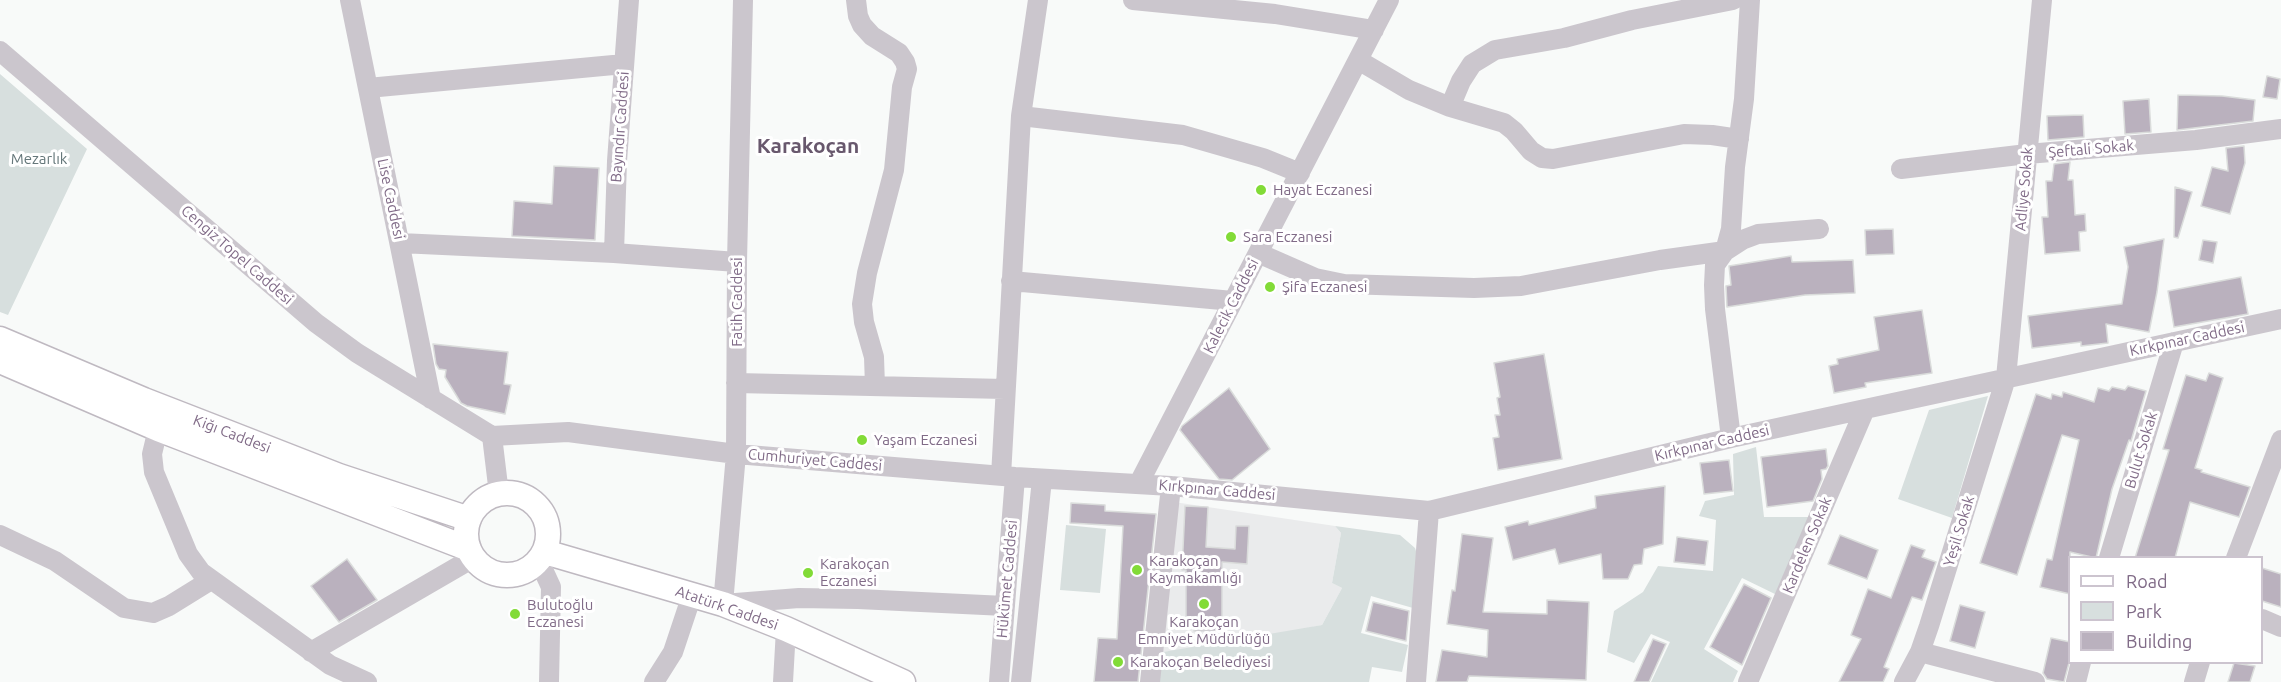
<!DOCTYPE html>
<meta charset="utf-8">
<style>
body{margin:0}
#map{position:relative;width:2281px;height:682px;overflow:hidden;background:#f8faf9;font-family:Ubuntu,sans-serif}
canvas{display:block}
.legend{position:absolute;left:2068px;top:556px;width:195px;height:108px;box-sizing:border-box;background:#fff;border:2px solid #ccc4cf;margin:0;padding:8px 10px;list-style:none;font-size:18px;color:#806b87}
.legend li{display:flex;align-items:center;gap:12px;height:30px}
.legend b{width:30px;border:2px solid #ccc4cf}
</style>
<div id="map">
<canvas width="2281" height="682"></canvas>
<ul class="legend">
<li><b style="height:8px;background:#fff"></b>Road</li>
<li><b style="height:16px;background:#d7dfde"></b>Park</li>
<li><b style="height:16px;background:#bab1be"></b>Building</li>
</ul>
</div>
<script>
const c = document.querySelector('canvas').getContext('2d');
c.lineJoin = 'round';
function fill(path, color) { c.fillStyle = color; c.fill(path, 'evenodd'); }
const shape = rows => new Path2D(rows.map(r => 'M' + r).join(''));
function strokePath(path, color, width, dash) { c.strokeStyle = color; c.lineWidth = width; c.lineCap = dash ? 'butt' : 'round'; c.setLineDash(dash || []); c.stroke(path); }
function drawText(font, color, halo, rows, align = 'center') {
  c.font = font + ' Ubuntu,sans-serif'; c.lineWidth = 6; c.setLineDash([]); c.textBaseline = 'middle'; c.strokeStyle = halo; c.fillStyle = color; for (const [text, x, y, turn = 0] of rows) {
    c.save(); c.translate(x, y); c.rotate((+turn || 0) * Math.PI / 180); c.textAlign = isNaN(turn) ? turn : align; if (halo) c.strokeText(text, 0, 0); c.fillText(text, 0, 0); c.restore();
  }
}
const built = shape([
 [1174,502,1335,526,1341,533,1332,583,1342,588,1322,625,1227,645,1163,652]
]);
const green = shape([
 [0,74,87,149,8,315,0,312],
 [1988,396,1952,518,1898,499,1929,410],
 [1756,447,1764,517,1811,517,1777,595,1742,578,1704,649,1738,671,1733,682,1651,682,1670,642,1651,634,1634,663,1607,652,1614,611,1643,592,1658,566,1713,571,1716,520,1699,516,1705,501,1734,495,1733,454],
 [1066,525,1106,529,1100,593,1060,590],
 [1335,526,1400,535,1415,548,1418,557,1413,608,1371,596,1361,633,1408,645,1402,672,1372,667,1369,682,1157,682,1163,652,1322,625,1342,588,1332,583,1341,533]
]);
const building = shape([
 [2267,76,2280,79,2277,99,2263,97,2267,76],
 [2178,95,2222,96,2255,100,2253,121,2177,130,2178,95],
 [2149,99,2151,132,2125,134,2123,101,2149,99],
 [2083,115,2084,137,2048,140,2047,116,2083,115],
 [2244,146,2245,163,2230,214,2201,206,2212,167,2228,171,2226,148,2244,146],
 [2070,162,2068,180,2073,180,2075,215,2085,214,2086,231,2079,232,2080,251,2045,254,2042,217,2048,217,2046,181,2052,181,2054,164,2070,162],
 [554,166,599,168,595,240,512,236,514,201,552,204,554,166],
 [2175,187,2192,192,2178,238,2174,237,2175,187],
 [1893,229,1894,254,1866,255,1865,230,1893,229],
 [2164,239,2157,292,2149,332,2106,324,2108,343,2081,346,2081,342,2032,348,2028,316,2122,304,2128,267,2124,247,2164,239],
 [2203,240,2217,242,2213,263,2199,260,2203,240],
 [1791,256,1792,262,1853,260,1855,293,1805,295,1727,307,1726,286,1731,285,1729,266,1791,256],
 [2241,277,2248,314,2174,327,2168,291,2241,277],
 [1922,310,1932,373,1865,383,1866,387,1834,393,1829,366,1838,364,1837,359,1879,350,1874,317,1922,310],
 [433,344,508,352,504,384,511,385,505,414,467,406,461,403,445,377,446,370,439,369,436,364,433,344],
 [1544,354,1562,459,1498,470,1493,438,1499,437,1495,415,1500,415,1497,398,1500,397,1494,363,1544,354],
 [2209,373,2223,378,2195,468,2202,470,2201,472,2250,487,2239,517,2190,502,2175,558,2135,558,2169,450,2163,449,2186,375,2206,381,2209,373],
 [2128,386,2146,391,2131,441,2129,440,2112,489,2096,558,2070,552,2070,594,2040,587,2047,559,2052,560,2079,440,2062,435,2017,575,1980,563,2036,394,2051,399,2052,394,2062,397,2063,392,2094,402,2098,388,2109,391,2112,387,2125,390,2128,386],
 [1229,388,1270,449,1232,480,1219,479,1180,430,1182,426,1229,388],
 [1826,449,1828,466,1826,469,1821,470,1822,479,1813,501,1767,507,1761,457,1826,449],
 [1729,460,1733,491,1704,494,1700,463,1729,460],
 [1665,486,1663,544,1644,549,1642,564,1634,565,1628,579,1603,579,1601,554,1559,564,1555,549,1513,560,1505,527,1528,521,1529,525,1596,508,1595,496,1665,486],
 [1071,503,1105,505,1105,511,1156,514,1138,682,1094,682,1098,638,1117,639,1123,526,1070,523,1071,503],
 [1185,506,1208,507,1206,547,1235,549,1236,526,1249,526,1247,564,1222,562,1222,631,1194,631,1194,617,1186,617,1186,570,1182,570,1185,506],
 [1462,534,1493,538,1483,612,1547,614,1547,600,1589,602,1586,680,1469,676,1467,682,1436,682,1442,650,1487,657,1488,630,1447,624,1452,590,1455,591,1462,534],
 [1840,535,1878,550,1867,579,1828,564,1840,535],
 [1677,537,1708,541,1705,565,1674,562,1677,537],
 [1911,545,1925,550,1922,557,1936,562,1922,600,1912,597,1884,667,1889,669,1883,682,1839,682,1861,639,1851,635,1868,589,1891,598,1911,545],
 [347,559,377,600,339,622,311,586,347,559],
 [2262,568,2281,574,2281,607,2262,601,2262,568],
 [1744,584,1771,598,1742,665,1710,647,1744,584],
 [1373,602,1409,611,1406,641,1366,631,1373,602],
 [1960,605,1985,612,1975,648,1950,641,1960,605],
 [2051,638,2070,642,2070,659,2064,682,2047,679,2043,673,2051,638],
 [1653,639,1666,644,1649,682,1634,682,1653,639],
 [2234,663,2255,666,2250,682,2228,682,2234,663]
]);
const minor = shape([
 [350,0,431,399],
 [743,0,737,262,736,454,723,604,799,598,858,599,1005,606],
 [856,0,858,16,862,25,872,36,899,53,905,62,907,69,902,87,894,170,867,273,862,304,864,322,874,357,875,386],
 [1133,0,1275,14,1374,30],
 [0,51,316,323,357,353,492,436],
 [1358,60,1409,90,1450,107,1504,123,1514,131,1531,151,1542,158,1553,159,1684,134,1712,135,1739,139],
 [368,88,624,64],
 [1450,107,1461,81,1472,64,1495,50,1564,38,1632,20,1733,0],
 [1021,116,1183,135,1263,158,1300,173],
 [1901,169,2027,154,2196,140,2281,129],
 [400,243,614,253,737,262],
 [614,253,617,161,629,0],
 [1258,253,1315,278,1344,284,1474,288,1521,286,1660,260,1725,251,1742,240,1758,234,1819,229],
 [1011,281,1233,301],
 [736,383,1005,389],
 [158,429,152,454,154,472,188,554,201,572,330,665,367,682],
 [492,436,568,432,736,454,1015,477,1171,486,1429,511,1731,438,2281,319],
 [492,436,499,494],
 [1731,438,1715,309,1714,285,1715,265,1725,251,1731,229,1735,167,1744,99,1750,0],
 [1001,476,1021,116,1038,0],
 [1139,483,1389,0],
 [0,535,55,561,124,608,153,613,169,606,211,580],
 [2109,558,2174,342],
 [2236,558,2281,440],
 [539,561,551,587,549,682],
 [2262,619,2281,627],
 [311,652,473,558],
 [1920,652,2035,682],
 [654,682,673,652,692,595],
 [783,682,786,629],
 [999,682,1015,477],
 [1021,682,1042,479],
 [1150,682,1171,486],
 [1416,682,1429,511],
 [1748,682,1865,409],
 [1904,682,1920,652,1929,626,2006,378,2042,0],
 [2076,682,2081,662],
 [2194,682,2200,662]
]);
const major = shape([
 [0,339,144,400,229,433,339,476,469,519],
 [0,361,158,429,469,549],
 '466 534a41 41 0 1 1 82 0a41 41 0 1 1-82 0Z',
 [545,552,723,604,786,629,903,682]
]);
const markers = [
 [1261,190,6,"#82db37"],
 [1231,237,6,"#82db37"],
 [1270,287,6,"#82db37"],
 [862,440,6,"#82db37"],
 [1137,570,6,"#82db37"],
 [808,573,6,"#82db37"],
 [1204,604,6,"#82db37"],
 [515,614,6,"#82db37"],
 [1118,662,6,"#82db37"]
];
const streetNames = [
 ["Bayındır Caddesi",620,127,-86],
 ["Şeftali Sokak",2091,149,-5],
 ["Adliye Sokak",2024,189,-85],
 ["Lise Caddesi",391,199,78],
 ["Cengiz Topel Caddesi",237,255,41],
 ["Fatih Caddesi",737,302,-90],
 ["Kalecik Caddesi",1231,306,-63],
 ["Kırkpınar Caddesi",2187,339,-12],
 ["Kiğı Caddesi",232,434,21],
 ["Kırkpınar Caddesi",1712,443,-13],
 ["Bulut Sokak",2141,450,-73],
 ["Cumhuriyet Caddesi",815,460,5],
 ["Kırkpınar Caddesi",1217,490,5],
 ["Yeşil Sokak",1959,531,-73],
 ["Kardelen Sokak",1807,545,-67],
 ["Hükümet Caddesi",1007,579,-85],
 ["Atatürk Caddesi",727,608,19]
];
const parkNames = [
 ["Mezarlık",39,159]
];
const poiNames = [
 ["Hayat Eczanesi",1273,190],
 ["Sara Eczanesi",1243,237],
 ["Şifa Eczanesi",1282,287],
 ["Yaşam Eczanesi",874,440],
 ["Karakoçan",1149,561],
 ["Kaymakamlığı",1149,578],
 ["Karakoçan",820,564],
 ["Eczanesi",820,581],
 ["Bulutoğlu",527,605],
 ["Eczanesi",527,622],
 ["Karakoçan",1204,622,"center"],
 ["Emniyet Müdürlüğü",1204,639,"center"],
 ["Karakoçan Belediyesi",1130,662]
];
const districtNames = [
 ["Karakoçan",808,146]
];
fill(built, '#eaebec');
fill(green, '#d7dfde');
fill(building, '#bab1be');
strokePath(building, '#dadcdb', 1.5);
strokePath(major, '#bfb9c1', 27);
strokePath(minor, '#cbc6cd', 20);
strokePath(major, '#fff', 24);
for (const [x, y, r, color] of markers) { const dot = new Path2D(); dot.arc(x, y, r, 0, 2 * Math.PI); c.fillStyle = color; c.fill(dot); strokePath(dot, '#fff', 2); }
drawText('15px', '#806b87', '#fff', streetNames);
drawText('15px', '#65777a', '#fff', parkNames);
drawText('15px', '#806b87', '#fff', poiNames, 'left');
drawText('bold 21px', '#68586d', '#fff', districtNames);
</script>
